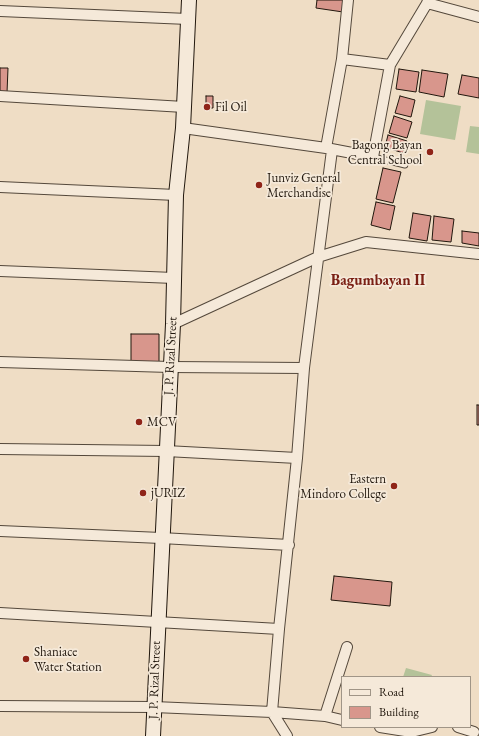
<!DOCTYPE html>
<style>
body{margin:0}
#map{position:relative;width:479px;height:736px;overflow:hidden;background:#efddc5;font-family:"EB Garamond",serif}
canvas{display:block}
.legend{position:absolute;left:341px;top:676px;width:130px;height:52px;box-sizing:border-box;background:#f5e9d9;border:1px solid #a09587;margin:0;padding:5px 7px;list-style:none;font-size:12px;color:#21170d}
.legend li{display:flex;align-items:center;gap:8px;height:20px}
.legend b{width:20px;border:1px solid #a09587}
</style>
<div id="map">
<canvas width="479" height="736"></canvas>
<ul class="legend">
<li><b style="height:5px;background:#f5e9d9"></b>Road</li>
<li><b style="height:11px;background:#d8968c"></b>Building</li>
</ul>
</div>
<script>
const c = document.querySelector('canvas').getContext('2d');
c.lineJoin = 'round';
function fill(path, color) { c.fillStyle = color; c.fill(path, 'evenodd'); }
const shape = rows => new Path2D(rows.map(r => 'M' + r).join(''));
function strokePath(path, color, width, dash) { c.strokeStyle = color; c.lineWidth = width; c.lineCap = dash ? 'butt' : 'round'; c.setLineDash(dash || []); c.stroke(path); }
function drawText(font, color, halo, rows, align = 'center') {
  c.font = font + ' "EB Garamond",serif'; c.lineWidth = 3.5; c.setLineDash([]); c.textBaseline = 'middle'; c.strokeStyle = halo; c.fillStyle = color; for (const [text, x, y, turn = 0] of rows) {
    c.save(); c.translate(x, y); c.rotate((+turn || 0) * Math.PI / 180); c.textAlign = isNaN(turn) ? turn : align; if (halo) c.strokeText(text, 0, 0); c.fillText(text, 0, 0); c.restore();
  }
}
const green = shape([
 [426,100,461,106,455,140,420,134],
 [470,126,479,127,479,154,466,152],
 [406,668,432,675,431,677,403,677]
]);
const building = shape([
 [317,0,345,0,343,12,316,8,317,0],
 [0,68,8,68,7,93,0,93,0,68],
 [399,69,419,72,416,92,396,89,399,69],
 [422,70,448,74,444,97,419,92,422,70],
 [462,75,479,78,479,98,458,94,462,75],
 [206,96,213,96,213,108,206,108,206,96],
 [400,96,415,100,411,117,395,113,400,96],
 [394,116,412,122,407,138,389,133,394,116],
 [388,135,407,141,403,153,385,147,388,135],
 [383,168,401,172,393,203,376,199,383,168],
 [376,202,395,206,390,230,371,225,376,202],
 [413,213,431,216,427,241,409,238,413,213],
 [434,216,454,219,451,242,432,240,434,216],
 [462,231,479,233,479,246,462,243,462,231],
 [131,334,159,334,159,363,131,363,131,334],
 [477,405,479,405,479,425,477,425,477,405],
 [334,576,392,582,390,606,331,600,334,576]
]);
const lane = shape([
 [373,157,405,165]
]);
const street = shape([
 [427,3,479,17],
 [0,11,188,19],
 [390,65,429,0],
 [0,96,184,107],
 [183,128,326,148,373,157,390,65,342,59],
 [326,148,342,59,348,0],
 [0,187,176,195],
 [0,271,174,278],
 [173,324,318,257,366,242,479,254],
 [0,362,170,367,304,368],
 [0,449,166,451,297,458],
 [0,531,161,538,289,545],
 [0,613,279,629],
 [0,706,154,707,272,712,325,716,342,720],
 [325,716,347,647],
 [380,727,411,732,432,727],
 [458,727,474,732],
 [287,736,272,712,279,629,297,458,304,368,332,150]
]);
const secondary = shape([
 [153,736,173,324,176,195,183,128,189,0]
]);
const markers = [
 [207,107,4,"#8f2418"],
 [430,152,4,"#8f2418"],
 [259,185,4,"#8f2418"],
 [139,422,4,"#8f2418"],
 [394,486,4,"#8f2418"],
 [143,493,4,"#8f2418"],
 [26,659,4,"#8f2418"]
];
const poiNames = [
 ["Fil Oil",215,107],
 ["Bagong Bayan",422,145,"right"],
 ["Central School",422,160,"right"],
 ["Junviz General",267,178],
 ["Merchandise",267,193],
 ["MCV",147,422],
 ["Eastern",386,479,"right"],
 ["Mindoro College",386,494,"right"],
 ["jURIZ",151,493],
 ["Shaniace",34,652],
 ["Water Station",34,667]
];
const streetNames = [
 ["J. P. Rizal Street",171,356,-87],
 ["J. P. Rizal Street",155,680,-88]
];
const quarterNames = [
 ["Bagumbayan II",378,281]
];
fill(green, '#b4c299');
fill(building, '#d8968c');
strokePath(building, '#21170d', 1);
strokePath(lane, '#54483b', 7);
strokePath(street, '#54483b', 12);
strokePath(secondary, '#21170d', 16);
strokePath(lane, '#f5e9d9', 5);
strokePath(street, '#f5e9d9', 10);
strokePath(secondary, '#f5e9d9', 14);
for (const [x, y, r, color] of markers) { const dot = new Path2D(); dot.arc(x, y, r, 0, 2 * Math.PI); c.fillStyle = color; c.fill(dot); strokePath(dot, '#f5e9d9', 1.5); }
drawText('13px', '#21170d', '#f5e9d9', poiNames, 'left');
drawText('13px', '#21170d', '#f5e9d9', streetNames);
drawText('bold 15px', '#7a1f14', '#f5e9d9', quarterNames);
</script>
